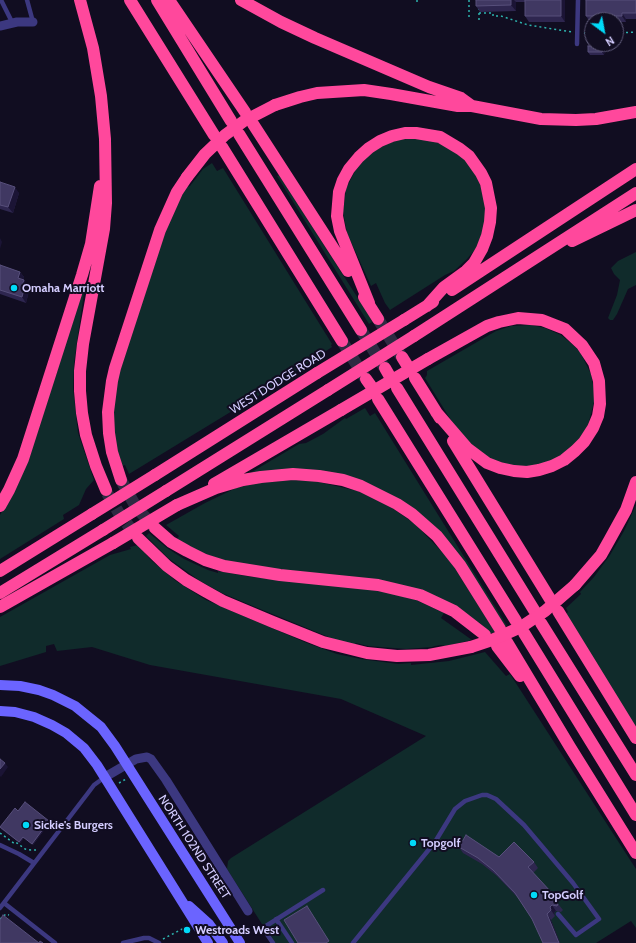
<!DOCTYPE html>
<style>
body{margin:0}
#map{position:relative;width:636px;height:943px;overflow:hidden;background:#110d21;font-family:Cabin,sans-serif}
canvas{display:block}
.north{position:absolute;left:584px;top:12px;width:40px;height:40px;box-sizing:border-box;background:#110d21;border:1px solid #5f5a7a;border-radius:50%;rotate:148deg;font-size:11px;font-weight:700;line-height:16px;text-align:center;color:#d4cdff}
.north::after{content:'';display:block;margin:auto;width:14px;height:18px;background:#00daf8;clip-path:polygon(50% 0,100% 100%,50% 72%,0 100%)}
</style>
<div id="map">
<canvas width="636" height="943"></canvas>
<div class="north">N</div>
</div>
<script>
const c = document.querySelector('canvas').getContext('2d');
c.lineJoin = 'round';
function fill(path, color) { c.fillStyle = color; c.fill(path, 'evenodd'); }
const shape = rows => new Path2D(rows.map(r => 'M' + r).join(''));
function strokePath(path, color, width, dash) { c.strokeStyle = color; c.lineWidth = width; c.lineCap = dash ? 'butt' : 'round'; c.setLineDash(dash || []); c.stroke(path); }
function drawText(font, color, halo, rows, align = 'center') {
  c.font = font + ' Cabin,sans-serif'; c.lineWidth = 4; c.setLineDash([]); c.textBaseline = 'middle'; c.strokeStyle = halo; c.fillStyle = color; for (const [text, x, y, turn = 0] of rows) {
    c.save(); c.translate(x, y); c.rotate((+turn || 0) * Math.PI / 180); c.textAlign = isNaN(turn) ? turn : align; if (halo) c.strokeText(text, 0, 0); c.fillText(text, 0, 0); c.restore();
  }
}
const green = shape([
 [415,138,430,140,452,148,471,165,486,197,485,230,478,246,467,259,454,271,445,275,390,310,385,303,376,283,371,286,347,233,343,212,346,189,355,171,367,157,380,147,397,140],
 [212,163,217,171,223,168,332,344,331,345,332,347,243,406,242,405,129,474,125,465,119,467,114,449,114,385,151,271,172,213,186,187,190,186,203,169],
 [279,175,370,317,372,322,369,324,277,176],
 [636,252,636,285,628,289,617,314,613,320,610,320,608,318,617,295,620,280,614,274,611,268,618,261],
 [83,286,85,286,74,363,73,388,78,433,94,480,86,489,79,505,63,515,64,519,0,559,0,515,10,498],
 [531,325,545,328,561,335,572,344,580,352,591,374,594,390,594,402,587,429,578,442,567,453,543,465,513,467,486,458,466,441,449,417,425,378,427,375,427,371,496,331,511,326],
 [365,408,370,416,375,413,507,626,502,628,460,562,373,486,250,474,250,473,299,444,306,443,323,434,345,418,346,419],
 [295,480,314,481,358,491,392,508,415,524,449,559,495,632,489,634,481,624,449,603,237,566,175,542,179,536,166,525,205,503,236,488,257,483],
 [636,505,636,728,566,614,568,612,566,608,581,594,580,592,594,577,610,555,624,531],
 [149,533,167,548,184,559,208,570,218,573,218,571,252,577,360,588,390,593,416,600,444,613,441,618,472,640,445,646,441,645,435,646,432,647,406,649,368,646,356,643,355,645,336,640,248,604,222,593,200,581,168,558,146,536],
 [138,545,152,561,176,581,206,600,307,643,337,654,361,659,398,664,411,663,411,665,449,661,485,652,506,676,510,674,636,869,636,928,631,921,596,943,274,943,227,869,228,861,231,858,426,736,341,699,150,665,92,647,57,651,54,644,46,646,46,652,0,666,0,617,110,555,131,549,130,547]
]);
const highwayTunnel = shape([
 [378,319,401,356],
 [361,330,384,367],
 [342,341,365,378],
 [121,480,136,507,155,528],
 [107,493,120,515,138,538]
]);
const path = shape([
 [417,0,417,2],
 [469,0,469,19],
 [479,8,479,23],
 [479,13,493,13,493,16,501,16,528,25,572,32],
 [584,33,592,33],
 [616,33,636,32],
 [119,783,126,779],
 [0,833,15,844,17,843,25,849,31,850,36,850],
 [0,919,6,914,9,915],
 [163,939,188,926]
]);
const lane = shape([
 [1,0,12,22],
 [27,0,33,22],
 [577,44,578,0],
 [0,845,19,854,34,863],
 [4,903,55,943],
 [0,908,88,793,94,785,105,777],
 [276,919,292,943],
 [123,943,144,938,149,938,159,943],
 [273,943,264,930,266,926,323,890],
 [353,943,435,842,455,809,465,801,482,795,487,795,496,799,524,825,573,883,599,919,576,935,558,914]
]);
const street = shape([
 [0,26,17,22,33,22],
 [105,777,136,759,147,757,151,759,166,780,248,911]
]);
const secondary = shape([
 [0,685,20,686,39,690,53,695,75,706,101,727,115,746,240,943],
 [0,711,15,712,34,717,52,725,66,733,84,748,97,765,208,943],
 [189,906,209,924,223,943]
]);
const highway = shape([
 [80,0,93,48,101,96,105,139,106,203,104,229,83,344,80,371,80,391,82,413,86,435,96,466,106,490],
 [130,0,214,135],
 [157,0,231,121],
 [169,0,245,112],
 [241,0,281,22,315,38,429,87,461,98,472,106],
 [275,105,300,97,317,93,364,90,391,94,458,106,472,106,541,119,576,120,596,119,636,112],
 [253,124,348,271],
 [239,134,361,330],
 [222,147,342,341],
 [572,241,636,210],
 [452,290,636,169],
 [364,297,378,319],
 [369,303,340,231,337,216,339,192,343,180,349,169,359,157,369,148,380,141,392,136,405,133,416,133,440,137,460,149,469,156,481,173,486,183,491,208,490,222,487,236,482,249,474,263,466,271,444,287,427,306],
 [404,320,433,302],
 [414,336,636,193],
 [402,357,407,365],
 [428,359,487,326,499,322,518,318,542,320,565,329,582,345,594,363,599,381,600,404,598,416,593,428,584,442,575,451,564,460,552,466,539,470,527,472,514,471,500,468,487,463,467,448,436,412],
 [385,368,389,375],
 [415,378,440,418],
 [366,379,371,386],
 [397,388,534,610],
 [378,399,516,621],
 [453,441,550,599],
 [155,475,317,373],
 [121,480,112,452,109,433,108,412,112,381,115,368,160,230,177,192,187,177],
 [214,484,341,410],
 [166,491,328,390],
 [177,505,216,488,243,480,261,477,293,474,319,476,343,480,361,486,397,504,412,514,437,536,460,565,500,629],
 [0,506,9,490,23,459,82,275,91,244,100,186],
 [155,528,171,542,187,551,205,560,224,566,280,575,378,585,420,595,454,611,485,635],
 [138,538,167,566,186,580,205,591,223,601,273,622,323,642,367,653,397,656,429,655,471,647],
 [0,571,92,514],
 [575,585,601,555,610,539,626,510,636,482],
 [0,593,103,530],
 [0,607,113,543],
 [558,611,636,738],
 [541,623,636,775],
 [524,633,636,815],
 [507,642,570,747,636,853],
 [497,646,520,676]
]);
const highwayBridge = shape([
 [187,177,205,154,225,135,244,121,275,105],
 [317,373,404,320],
 [328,390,414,336],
 [341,410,428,359],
 [92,514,155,475],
 [103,530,166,491],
 [113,543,177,505],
 [471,647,492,640,521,627,545,611,575,585]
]);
const wall = shape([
 [476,0,565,0,565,22,529,22,525,16,525,2,516,2,516,11,480,12,476,6],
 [636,0,636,19,626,19,626,22,616,22,616,20,592,20,592,22,590,22,586,16],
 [605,49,604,55,590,55,588,52],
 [0,182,19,193,13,213,0,209],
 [0,265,20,272,24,277,23,279,24,280,28,286,27,289,29,291,26,303,0,294],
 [18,811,50,822,33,845,24,838,20,843,1,829,0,827],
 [459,847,499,857,534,862,538,868,533,873,551,892,555,898,554,899,563,910,561,912,556,911,554,913,555,916,551,920,560,943,543,943,532,919,518,898,497,876,482,864,463,853]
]);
const shadedWall = shape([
 [511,0,514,0,516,2,516,11,511,5],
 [561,0,565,0,565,22,561,16],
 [622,13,626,19,626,22,622,16],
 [603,46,605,49,604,55,602,52],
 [15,187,19,193,13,213,8,207],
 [0,238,2,242,0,249],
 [20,272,24,277,22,284,18,278],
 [24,280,28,286,27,289,29,291,26,303,22,297,22,285],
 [5,763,8,767,1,777,0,776,0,769],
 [49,821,50,822,33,845,32,844],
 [23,837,24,838,20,843,19,842],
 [552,905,556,911,554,913,555,916,551,910,550,907],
 [547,914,551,920,560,943,559,943]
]);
const building = shape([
 [476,0,511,0,511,5,476,6,476,0],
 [525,0,561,0,561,16,525,16,525,0],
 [586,0,636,0,636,13,622,13,622,16,586,16,586,0],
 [588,46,603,46,602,52,588,52,588,46],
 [0,182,15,187,8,207,0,205,0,182],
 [0,265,20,272,18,278,24,280,22,285,25,286,22,297,0,290,0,265],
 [0,759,5,763,0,769,0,759],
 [25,802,49,821,32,844,23,837,19,842,0,827,15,808,18,811,25,802],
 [466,835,499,857,514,842,534,862,528,867,551,892,549,894,558,904,557,906,552,905,550,907,551,910,547,914,559,943,543,943,532,919,515,893,493,870,478,858,459,847,466,835],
 [307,906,329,941,326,943,298,943,284,920,307,906],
 [3,915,39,943,40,941,43,943,0,943,0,920,3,915]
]);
const markers = [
 [14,288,4,"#00daf8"],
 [26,825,4,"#00daf8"],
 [413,843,4,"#00daf8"],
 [534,895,4,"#00daf8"],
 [187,930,4,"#00daf8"]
];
const poiNames = [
 ["Omaha Marriott",22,288],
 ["Sickie's Burgers",34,825],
 ["Topgolf",421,843],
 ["TopGolf",542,895],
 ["Westroads West",195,930]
];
const streetNames = [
 ["WEST DODGE ROAD",278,382,-32],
 ["NORTH 102ND STREET",194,847,57]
];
fill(green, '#102b2b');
strokePath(highwayTunnel, '#2e2a42', 12, [12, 6]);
strokePath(path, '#2db3ae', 1.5, [2, 3]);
strokePath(lane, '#3c3880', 4.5);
strokePath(street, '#3c3880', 9);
strokePath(secondary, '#6b64ff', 10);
strokePath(highway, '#ff489c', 12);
strokePath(highwayBridge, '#ff489c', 12);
fill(wall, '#2e264f');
fill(shadedWall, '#1b1435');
fill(building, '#403862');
strokePath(building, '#574f7b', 1);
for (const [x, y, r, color] of markers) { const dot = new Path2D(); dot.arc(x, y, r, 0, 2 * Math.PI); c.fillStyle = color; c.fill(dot); strokePath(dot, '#110d21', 1.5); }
drawText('bold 12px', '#d4cdff', '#110d21', poiNames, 'left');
drawText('12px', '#d4cdff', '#110d21', streetNames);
</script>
